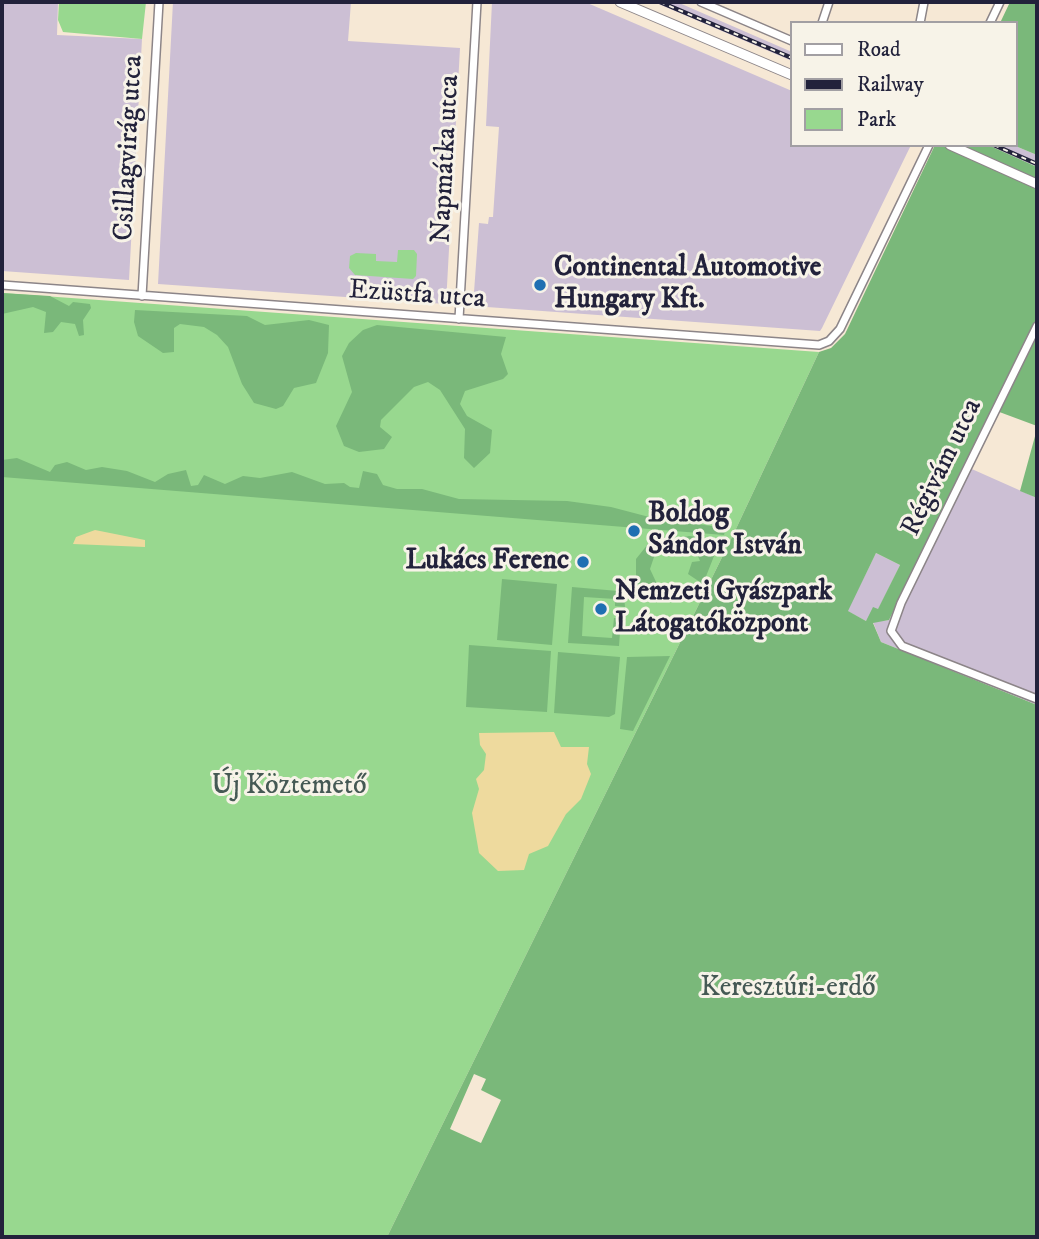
<!DOCTYPE html>
<meta charset="utf-8">
<style>
body{margin:0}
#map{position:relative;width:1039px;height:1239px;overflow:hidden;background:#f6e8d5;font-family:"IM FELL DW Pica",serif}
canvas{display:block}
.frame{position:absolute;inset:0;border:4px solid #22223b;pointer-events:none}
.legend{position:absolute;left:790px;top:21px;width:228px;height:126px;box-sizing:border-box;background:#f7f3e8;border:2px solid #a29fa3;margin:0;padding:9px 12px;list-style:none;font-size:21px;color:#22223b}
.legend li{display:flex;align-items:center;gap:14px;height:35px}
.legend b{width:35px;border:2px solid #a29fa3}
</style>
<div id="map">
<canvas width="1039" height="1239"></canvas>
<div class="frame"></div>
<ul class="legend">
<li><b style="height:9px;background:#fff"></b>Road</li>
<li><b style="height:9px;background:#22223b"></b>Railway</li>
<li><b style="height:19px;background:#98d88f"></b>Park</li>
</ul>
</div>
<script>
const c = document.querySelector('canvas').getContext('2d');
c.lineJoin = 'round';
function fill(path, color) { c.fillStyle = color; c.fill(path, 'evenodd'); }
const shape = rows => new Path2D(rows.map(r => 'M' + r).join(''));
function strokePath(path, color, width, dash) { c.strokeStyle = color; c.lineWidth = width; c.lineCap = dash ? 'butt' : 'round'; c.setLineDash(dash || []); c.stroke(path); }
function drawText(font, color, halo, rows, align = 'center') {
  c.font = font + ' "IM FELL DW Pica",serif'; c.lineWidth = 6; c.setLineDash([]); c.textBaseline = 'middle'; c.strokeStyle = halo; c.fillStyle = color; for (const [text, x, y, turn = 0] of rows) {
    c.save(); c.translate(x, y); c.rotate((+turn || 0) * Math.PI / 180); c.textAlign = isNaN(turn) ? turn : align; if (halo) c.strokeText(text, 0, 0); c.fillText(text, 0, 0); c.restore();
  }
}
const industrial = shape([
 [2,2,58,2,57,35,142,39,129,280,2,271],
 [173,2,351,2,348,41,460,48,446,304,158,284],
 [492,2,585,2,792,91,792,145,911,145,822,328,820,331,473,306,479,223,488,224,489,217,493,217,499,127,486,126],
 [654,2,677,2,792,52,792,61],
 [988,145,1013,145,1037,155,1037,167],
 [965,466,1037,498,1037,705,881,642,873,622,889,620],
 [876,553,900,565,878,610,866,621,847,611]
]);
const green = shape([
 [59,2,146,2,142,39,63,32,58,20],
 [398,250,414,250,417,254,416,276,413,279,355,275,349,268,350,256,356,253,376,254,376,261,397,262],
 [2,293,819,352,734,533,387,1237,2,1237]
]);
const forest = shape([
 [1010,2,1037,2,1037,155,1013,145,1016,145,1016,23,1000,23],
 [935,145,988,145,1037,167,1037,426,994,410,889,620,873,623,881,642,1037,705,1037,1237,387,1237,734,533,819,352,831,348,845,334],
 [876,553,900,565,878,609,873,607,866,621,848,611],
 [474,1074,486,1079,481,1090,501,1100,481,1143,450,1129],
 [2,293,50,296,69,306,73,302,90,304,91,308,83,320,84,335,79,336,75,324,61,322,53,332,44,333,46,312,33,307,2,314],
 [135,310,247,316,265,325,309,320,329,325,328,353,316,383,294,388,283,406,276,409,254,403,242,384,228,347,217,335,204,327,180,324,174,328,174,352,163,353,138,336,134,322],
 [377,325,506,337,501,354,508,374,503,379,465,391,460,404,467,416,492,430,490,453,474,468,464,458,465,429,440,390,428,382,414,387,381,420,380,427,392,437,384,449,359,452,344,446,336,426,352,392,342,356,349,343,363,330],
 [1037,429,1037,498,1020,491],
 [17,458,50,472,55,465,67,462,86,470,102,467,127,471,155,482,168,474,186,470,191,486,198,485,204,475,225,484,243,476,260,478,292,472,325,484,344,483,350,487,359,488,363,471,377,474,383,485,397,489,422,489,459,499,567,501,611,507,653,518,664,515,687,517,697,524,726,528,724,535,2,477,2,460],
 [689,536,698,537,702,545,716,551,703,584,688,574,692,562,700,561,694,547,679,551,675,547,676,539],
 [648,544,657,548,650,569,657,584,636,584,636,559],
 [502,579,557,584,552,645,497,640],
 [572,587,618,591,624,595,625,607,615,606,615,599,584,597,582,636,612,638,614,618,621,618,619,646,568,643],
 [469,645,551,651,547,712,466,707],
 [558,652,620,657,615,714,609,717,554,713],
 [670,656,633,731,620,729,627,657]
]);
const sand = shape([
 [95,530,145,540,145,547,73,544,76,537],
 [554,732,561,747,589,747,587,764,591,774,581,799,566,814,548,846,529,854,524,870,498,871,479,853,472,813,479,789,476,779,484,770,486,754,480,745,479,733]
]);
const minor = shape([
 [701,2,792,41],
 [822,23,829,2],
 [920,23,924,2],
 [990,23,1000,2],
 [2,285,819,345,829,341,840,329,929,145],
 [142,296,159,2],
 [459,319,477,2],
 [1037,326,901,603,891,631,902,646,1037,699]
]);
const tertiary = shape([
 [620,2,792,75],
 [950,145,1037,184]
]);
const rail = shape([
 [660,2,792,58],
 [994,145,1037,164]
]);
const markers = [
 [540,285,7,"#1f6fb2"],
 [634,531,7,"#1f6fb2"],
 [583,562,7,"#1f6fb2"],
 [601,609,7,"#1f6fb2"]
];
const streetNames = [
 ["Csillagvirág utca",130,148,-87],
 ["Napmátka utca",447,159,-87],
 ["Ezüstfa utca",417,296,4],
 ["Régivám utca",943,468,-64]
];
const poiNames = [
 ["Continental Automotive",554,269],
 ["Hungary Kft.",554,301],
 ["Boldog",648,515],
 ["Sándor István",648,547],
 ["Lukács Ferenc",569,562,"right"],
 ["Nemzeti Gyászpark",615,593],
 ["Látogatóközpont",615,625]
];
const parkNames = [
 ["Új Köztemető",289,787],
 ["Keresztúri-erdő",788,989]
];
fill(industrial, '#ccbfd4');
fill(green, '#98d88f');
fill(forest, '#7ab87a');
fill(sand, '#eeda9e');
strokePath(minor, '#8c8588', 10);
strokePath(tertiary, '#8c8588', 11);
strokePath(minor, '#fff', 7);
strokePath(tertiary, '#fff', 9);
strokePath(rail, '#22223b', 4.5);
strokePath(rail, '#f7f3e8', 2, [5]);
for (const [x, y, r, color] of markers) { const dot = new Path2D(); dot.arc(x, y, r, 0, 2 * Math.PI); c.fillStyle = color; c.fill(dot); strokePath(dot, '#f7f3e8', 2.5); }
drawText('28px', '#22223b', '#f7f3e8', streetNames);
drawText('bold 28px', '#22223b', '#f7f3e8', poiNames, 'left');
drawText('28px', '#455954', '#f7f3e8', parkNames);
</script>
